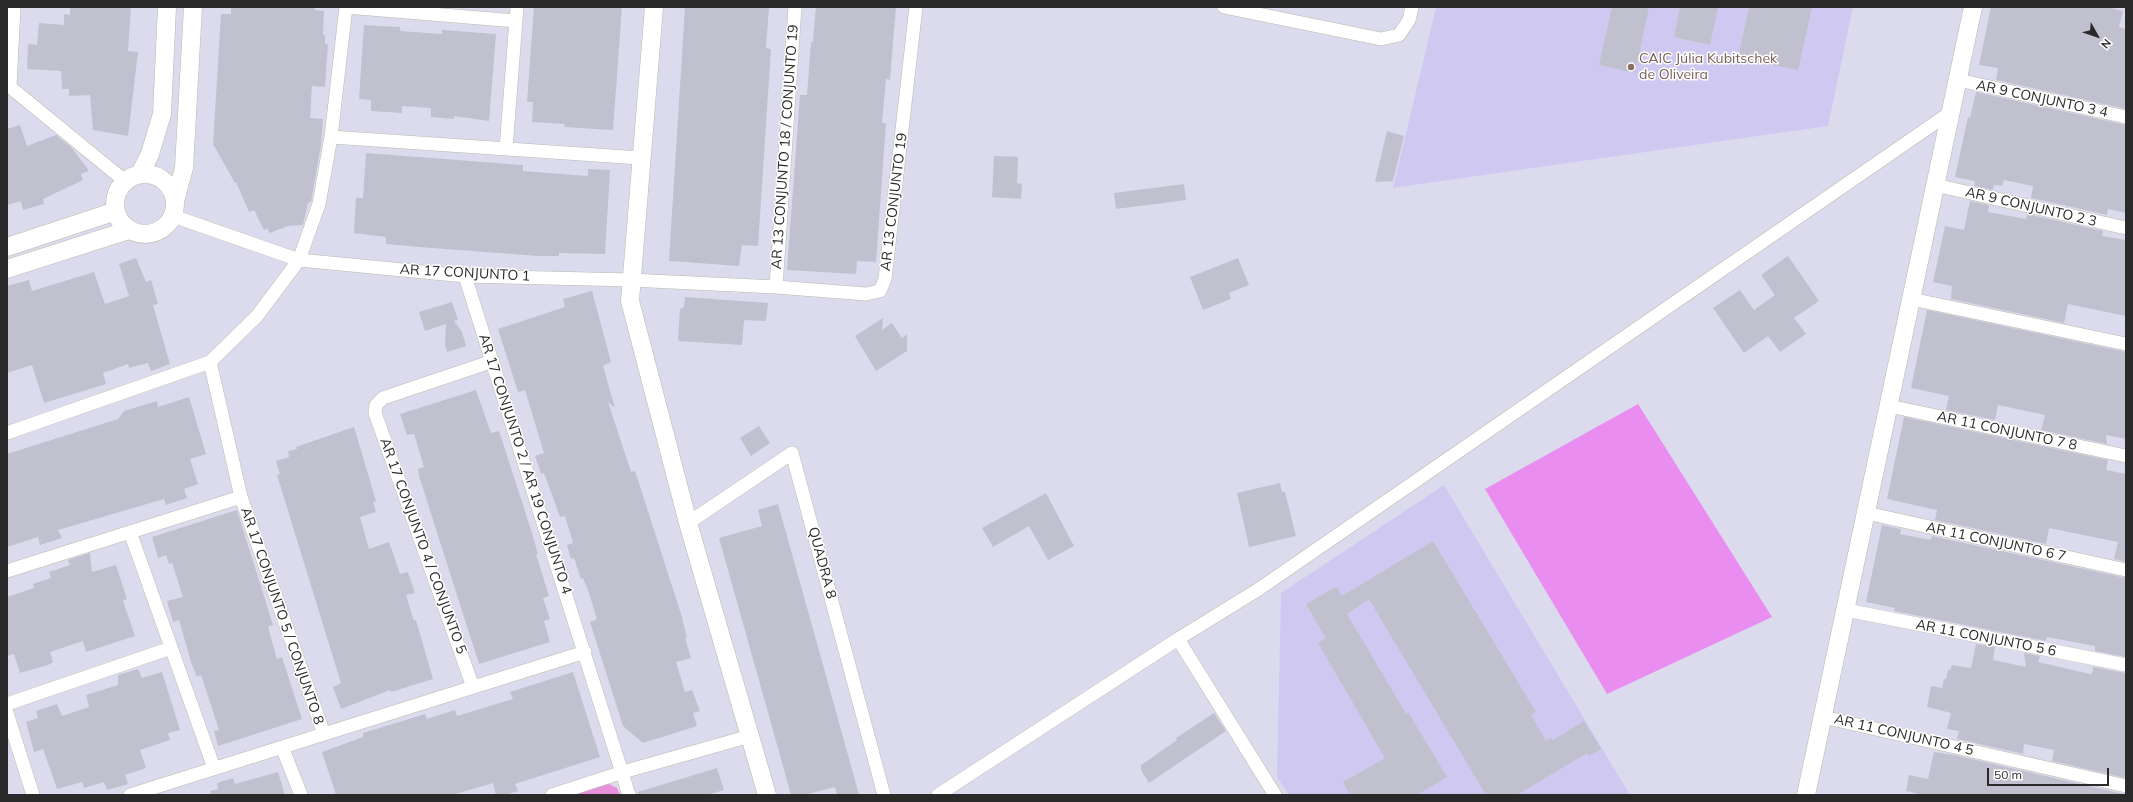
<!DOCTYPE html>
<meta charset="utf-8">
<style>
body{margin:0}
#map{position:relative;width:2133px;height:802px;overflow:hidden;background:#dcdbee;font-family:Mulish,sans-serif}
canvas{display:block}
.frame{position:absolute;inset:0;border:8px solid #2a2a2a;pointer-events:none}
.north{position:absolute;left:2077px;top:16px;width:40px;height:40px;-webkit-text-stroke:3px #fff;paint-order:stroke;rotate:130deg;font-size:11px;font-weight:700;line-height:16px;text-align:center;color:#2a2a2a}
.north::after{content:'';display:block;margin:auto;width:14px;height:18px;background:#2a2a2a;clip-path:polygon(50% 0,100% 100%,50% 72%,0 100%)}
.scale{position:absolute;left:1987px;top:768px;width:122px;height:18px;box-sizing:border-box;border:2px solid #2a2a2a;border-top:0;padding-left:5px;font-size:12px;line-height:14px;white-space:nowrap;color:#2a2a2a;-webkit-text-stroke:3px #fff;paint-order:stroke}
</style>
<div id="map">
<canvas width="2133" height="802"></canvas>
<div class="frame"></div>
<div class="north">N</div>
<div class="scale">50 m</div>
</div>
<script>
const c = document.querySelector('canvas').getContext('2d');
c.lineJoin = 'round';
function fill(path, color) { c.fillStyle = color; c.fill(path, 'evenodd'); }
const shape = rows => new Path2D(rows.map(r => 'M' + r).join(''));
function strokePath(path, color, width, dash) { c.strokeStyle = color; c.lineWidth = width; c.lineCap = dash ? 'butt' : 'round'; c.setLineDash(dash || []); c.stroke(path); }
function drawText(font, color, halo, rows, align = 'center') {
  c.font = font + ' Mulish,sans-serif'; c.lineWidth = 3; c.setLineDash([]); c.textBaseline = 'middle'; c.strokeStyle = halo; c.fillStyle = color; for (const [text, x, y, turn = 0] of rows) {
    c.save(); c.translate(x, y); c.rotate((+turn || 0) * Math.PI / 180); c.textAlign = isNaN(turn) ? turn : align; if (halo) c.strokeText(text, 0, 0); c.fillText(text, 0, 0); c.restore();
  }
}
const education = shape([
 [1436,7,1853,7,1828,126,1393,188],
 [1444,485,1630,795,1289,795,1277,777,1281,593]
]);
const green = shape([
 [607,783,617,788,620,795,574,795]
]);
const pitch = shape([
 [1638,404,1772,617,1607,694,1485,489]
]);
const building = shape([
 [70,7,131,7,128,51,138,52,128,136,93,130,90,95,69,96,69,89,62,89,61,71,27,69,28,44,37,45,39,23,64,25,64,14,70,15],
 [231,7,315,7,315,10,324,11,323,35,325,35,325,44,328,44,325,87,312,86,310,118,323,119,321,145,311,202,308,203,303,225,288,226,269,233,268,228,264,230,254,210,249,212,236,182,235,183,213,144,221,14,231,14],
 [534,7,622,7,613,130,564,127,565,124,532,122,533,102,527,102],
 [685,7,769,7,766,48,771,49,758,246,742,245,739,266,669,261],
 [816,7,896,7,890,80,886,79,882,123,886,123,876,262,857,261,856,274,787,270,800,95,807,95,811,42,813,42],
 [1612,7,1649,7,1635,73,1599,65],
 [1680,7,1718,7,1710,45,1674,37],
 [1749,7,1812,7,1798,70,1738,58],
 [1991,7,2106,7,2123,11,2119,27,2126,29,2126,109,1996,80,1998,68,1979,65],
 [364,25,400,27,400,31,442,34,442,30,496,34,489,121,454,116,454,119,431,117,431,108,402,106,402,113,371,111,371,100,359,99],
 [1976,92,2126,125,2126,213,2108,209,2107,215,2031,198,2033,186,2004,180,2002,186,1994,185,1993,190,1974,186,1975,181,1955,177,1968,117,1970,118],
 [20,125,27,146,56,135,72,148,89,171,81,174,83,180,43,199,44,204,23,210,21,201,7,205,7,129],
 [1387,131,1404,136,1393,181,1375,182],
 [366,153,523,165,523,171,588,176,588,169,610,170,605,254,559,253,559,256,538,256,419,247,386,244,386,237,354,233,356,198,363,198],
 [994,156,1018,157,1017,183,1022,184,1021,199,992,197],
 [1184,184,1186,200,1116,209,1114,193],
 [1970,201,1989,205,1988,212,2026,219,2027,214,2103,231,2102,236,2126,240,2126,316,2068,304,2064,323,1951,299,1952,286,1933,282,1945,226,1964,230],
 [1788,256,1819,301,1794,318,1806,334,1780,352,1768,336,1744,353,1713,308,1740,290,1754,310,1775,295,1761,275],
 [136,258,146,282,151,280,158,304,153,305,170,364,151,371,148,363,129,368,128,364,103,373,106,384,44,403,32,365,7,373,7,286,29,280,32,291,94,272,105,304,129,296,119,264],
 [1238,258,1249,285,1229,293,1231,299,1203,310,1190,277],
 [592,291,611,362,603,366,615,408,608,402,631,472,635,471,682,617,687,638,685,638,691,658,676,662,685,692,692,690,700,711,693,713,697,726,643,743,623,726,590,622,597,619,588,590,583,578,581,579,574,558,571,559,567,545,573,543,565,516,560,517,544,473,541,474,535,456,544,453,525,390,518,392,498,329,565,307,563,299],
 [685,297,768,303,766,321,744,320,742,345,679,341,678,339,680,309,684,307],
 [452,302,458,320,454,321,462,332,466,346,447,352,445,344,446,324,425,331,419,312],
 [1927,310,2126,352,2126,439,2106,435,2107,444,2041,430,2045,415,1998,405,1995,420,1946,410,1949,396,1911,388],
 [883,318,882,330,892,323,902,338,907,334,907,351,876,371,855,336],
 [476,390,491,433,499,431,532,533,538,554,536,554,549,596,543,598,550,619,544,621,550,642,479,664,419,476,418,469,424,467,414,434,407,435,400,414],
 [189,397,206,454,190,459,198,484,184,489,187,498,166,505,164,499,58,530,62,538,40,545,38,537,7,547,7,454,118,419,124,411,157,401,158,407],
 [1904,417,2108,460,2106,470,2126,474,2126,562,2114,559,2118,542,2049,528,2046,544,1935,520,1937,510,1887,499],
 [759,426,770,443,751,456,740,438],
 [354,427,376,501,373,502,376,512,360,517,369,549,389,542,400,574,408,572,415,593,406,595,414,621,416,620,433,679,391,692,390,690,341,709,333,687,341,683,277,475,280,474,276,461,289,457,288,451,297,449,296,447],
 [1280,483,1282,492,1285,492,1296,536,1249,547,1237,493],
 [1046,493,1074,546,1048,560,1029,526,993,547,982,528],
 [778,504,830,690,859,795,837,795,835,787,804,795,791,795,774,734,719,538,762,526,758,510],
 [237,510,273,625,268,627,277,659,282,657,302,719,218,746,214,731,219,730,210,702,201,675,197,677,191,662,179,620,173,622,167,601,183,597,172,563,169,564,166,555,158,558,152,537],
 [1882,525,1901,529,1900,534,1930,540,1932,536,2126,578,2126,657,2095,651,2095,646,2047,637,2046,641,1894,611,1895,608,1866,602],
 [1433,541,1536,712,1531,715,1546,741,1551,738,1553,740,1584,721,1601,749,1589,756,1587,753,1517,795,1486,795,1369,599,1347,614,1406,714,1408,712,1447,777,1417,795,1350,795,1343,782,1385,758,1318,643,1326,638,1306,604,1334,588,1337,588,1342,596],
 [90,553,92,572,116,565,127,599,123,601,135,636,86,652,83,641,50,652,53,662,48,665,20,673,14,654,7,656,7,597,34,588,33,584,51,578,49,572,70,565,68,560],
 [1976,644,1995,647,1993,660,2026,667,2024,653,2040,656,2038,662,2090,674,2092,674,2093,667,2126,673,2126,778,2052,761,2054,750,2024,744,2023,754,1957,739,1959,731,1947,729,1951,713,1927,707,1931,686,1942,688,1944,679,1946,679,1948,670,1950,670,1952,665,1971,668],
 [138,669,142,678,162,672,180,730,168,733,170,740,140,750,146,768,125,775,128,784,107,790,104,782,84,788,82,782,57,789,43,749,34,752,26,722,38,718,36,711,57,704,62,716,89,707,86,695,118,685,118,675],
 [573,672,600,757,515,784,518,791,504,795,496,795,493,783,452,795,336,795,322,752,363,737,363,733,425,714,427,719,455,710,457,716,513,699,510,692],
 [1214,713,1226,731,1149,783,1141,770,1141,765,1177,740,1176,738],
 [1934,752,1954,755,2124,794,1923,795,1906,791,1909,775,1928,779],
 [717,768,724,790,707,795,638,795,638,792],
 [278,772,285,795,211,795,210,791,218,789,217,783,233,778,235,784]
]);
const street = shape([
 [346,7,516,21],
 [1224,7,1381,39,1399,35,1409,20,1412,7],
 [1958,80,2126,117],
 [10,87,125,181],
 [10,87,14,7],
 [331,137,640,158],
 [506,149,517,7],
 [1935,185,2126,228],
 [173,216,299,260,465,276,630,280,776,287,866,294,880,291,885,279,916,7],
 [465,276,629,795],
 [776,287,795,7],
 [1911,299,2126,344],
 [210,362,241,497,324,734],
 [1889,406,2126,456],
 [7,433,210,362,257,316,299,260,319,204,331,137,346,7],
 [1866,513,2126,570],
 [688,523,792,453,884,795],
 [130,532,214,768],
 [7,571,241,497],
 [1846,610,2126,665],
 [1178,639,1275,795],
 [473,687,375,413,376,405,383,398,493,361],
 [7,704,171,648],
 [7,713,33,795],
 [1823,717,2126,786],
 [282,747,301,795],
 [130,795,585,652],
 [552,795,623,772,750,736],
 [938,795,1178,639,1259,589,1951,112]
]);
const secondary = shape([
 [654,7,630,301,688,523,767,795],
 [140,174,150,154,162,114,167,7],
 '115 204a30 30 0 1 1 60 0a30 30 0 1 1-60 0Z',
 [175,201,184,168,193,7],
 [7,247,116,211],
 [7,269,129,230],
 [1806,795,1973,7]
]);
const markers = [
 [1631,67,4,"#8d6e63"]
];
const educationNames = [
 ["CAIC Júlia Kubitschek",1639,59],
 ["de Oliveira",1639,75]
];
const streetNames = [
 ["AR 9 CONJUNTO 3 4",2042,99,12],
 ["AR 13 CONJUNTO 18 / CONJUNTO 19",785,147,-86],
 ["AR 13 CONJUNTO 19",894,202,-83],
 ["AR 9 CONJUNTO 2 3",2031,207,13],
 ["AR 17 CONJUNTO 1",465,273,3],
 ["AR 11 CONJUNTO 7 8",2007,431,12],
 ["AR 17 CONJUNTO 2 / AR 19 CONJUNTO 4",525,464,72],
 ["AR 11 CONJUNTO 6 7",1996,542,12],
 ["AR 17 CONJUNTO 4 / CONJUNTO 5",423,546,70],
 ["QUADRA 8",822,563,75],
 ["AR 17 CONJUNTO 5 / CONJUNTO 8",282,616,71],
 ["AR 11 CONJUNTO 5 6",1986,638,11],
 ["AR 11 CONJUNTO 4 5",1904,735,13]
];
fill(education, '#cfc9f1');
fill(green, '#e992dc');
fill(pitch, '#e98df1');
fill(building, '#c1c0cf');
strokePath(street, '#b6bbab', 14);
strokePath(secondary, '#b6bbab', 19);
strokePath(street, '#fff', 13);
strokePath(secondary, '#fff', 18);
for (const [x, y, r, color] of markers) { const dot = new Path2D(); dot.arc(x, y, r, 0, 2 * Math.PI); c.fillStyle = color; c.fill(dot); strokePath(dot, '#fff', 1.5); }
drawText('14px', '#785e54', '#fff', educationNames, 'left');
drawText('14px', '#2a2a2a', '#fff', streetNames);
</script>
